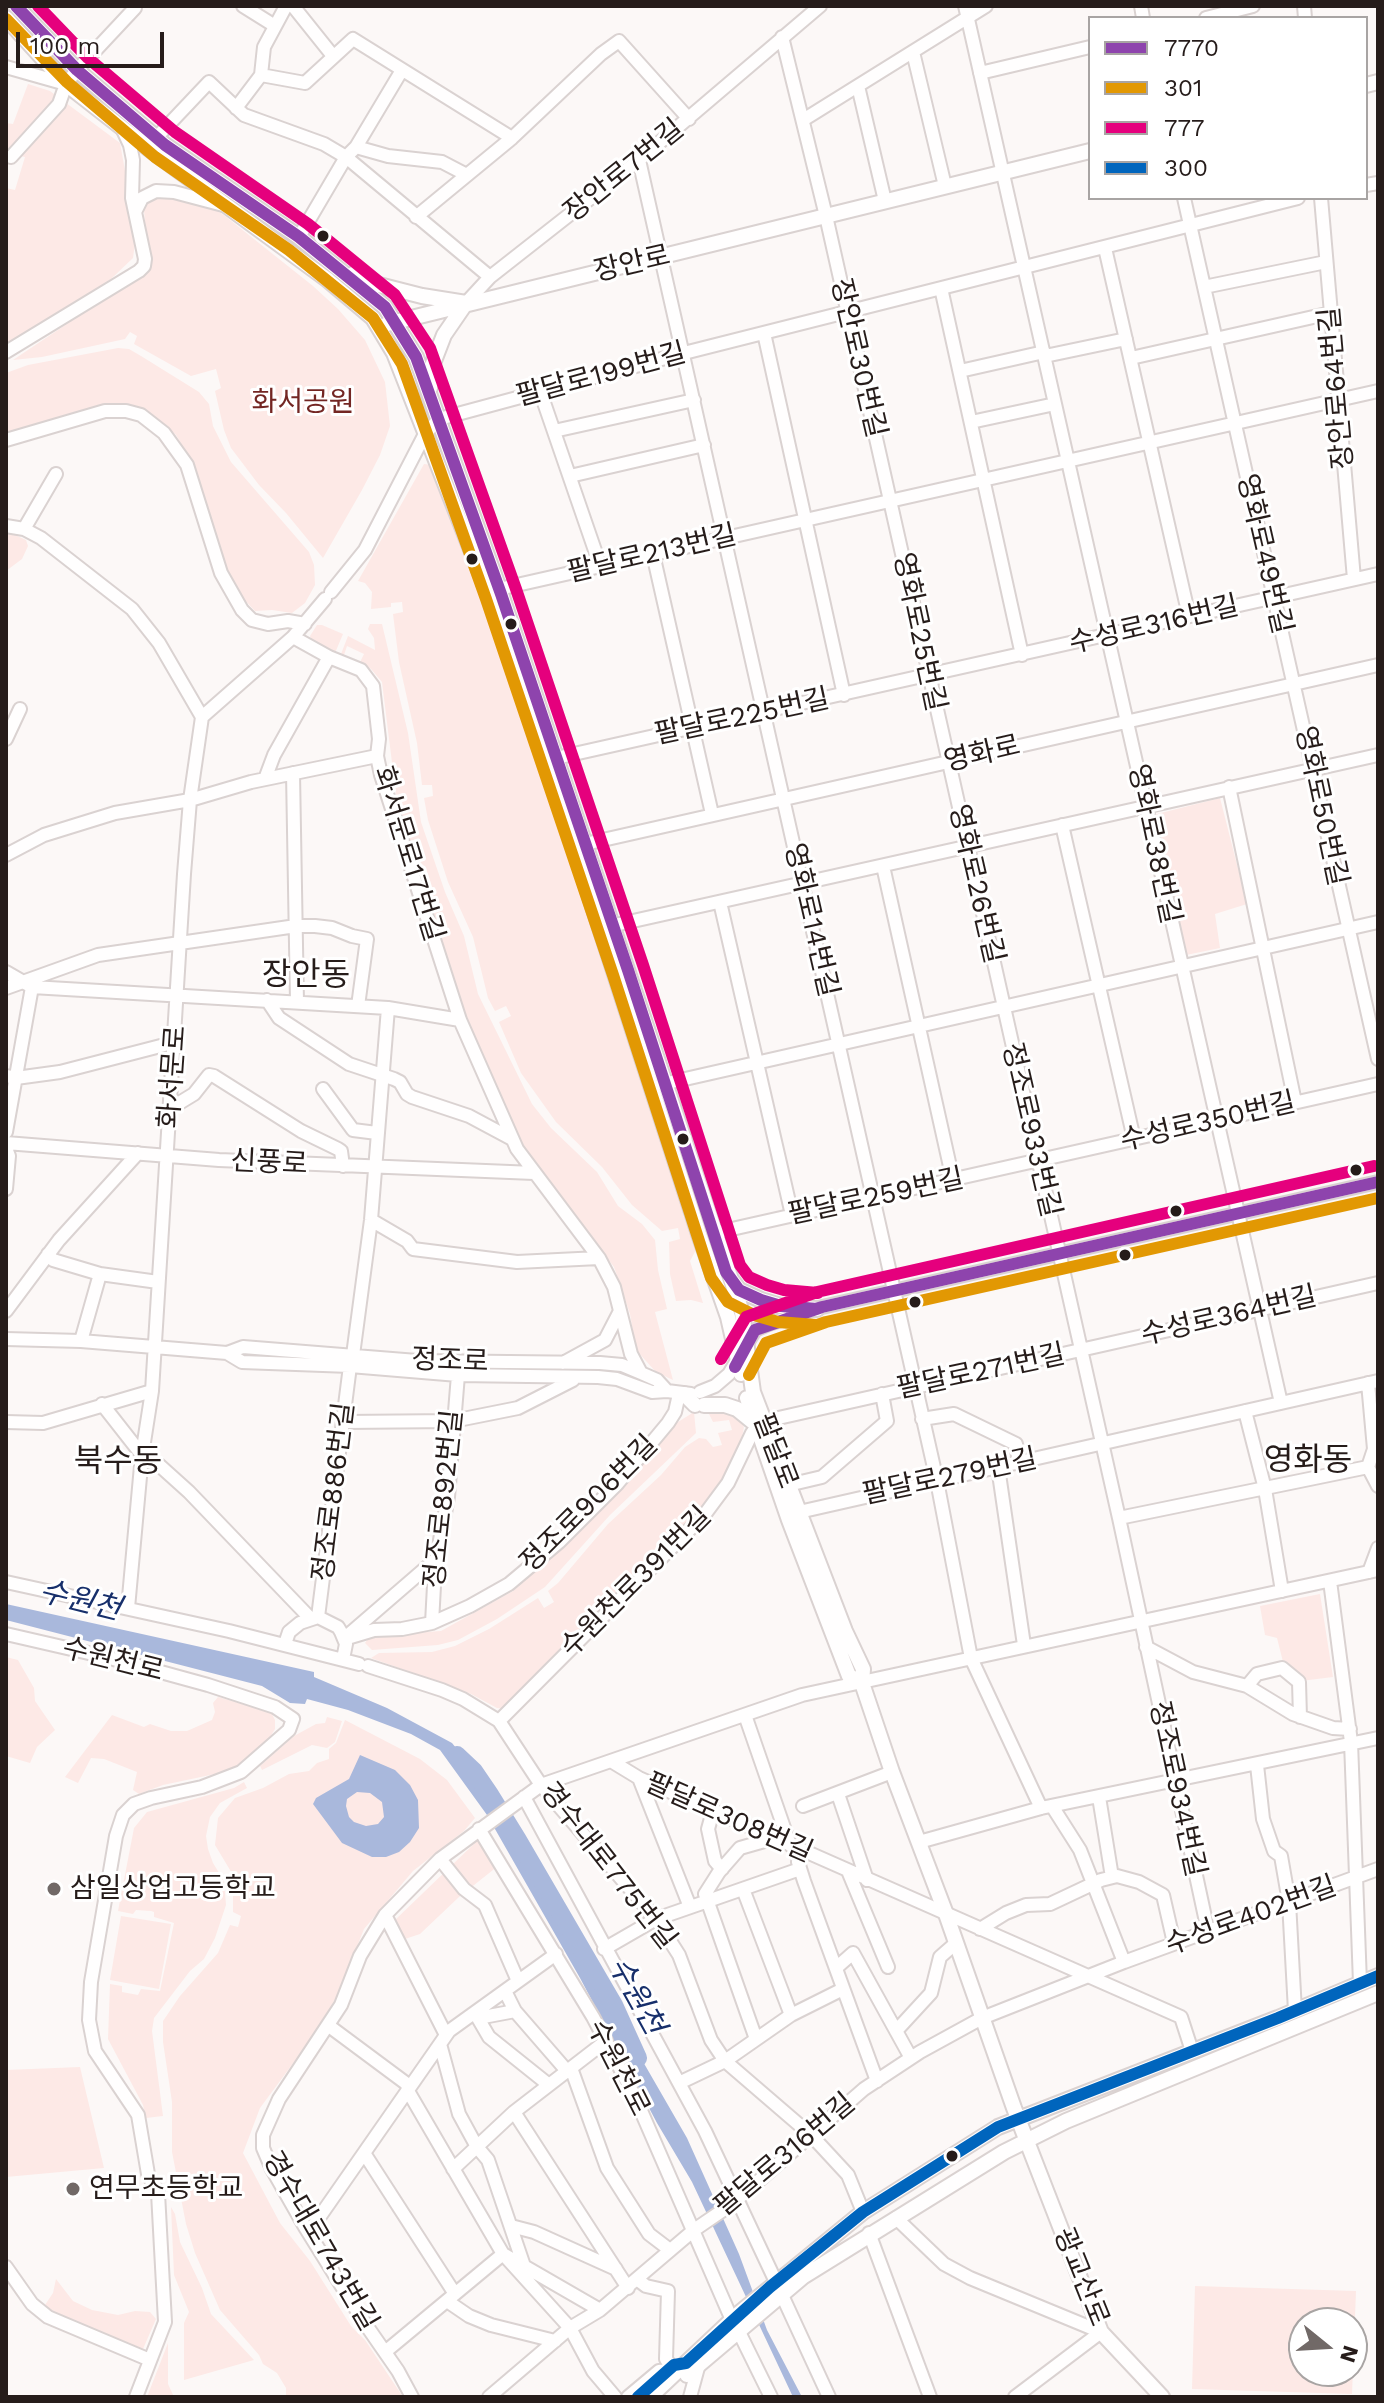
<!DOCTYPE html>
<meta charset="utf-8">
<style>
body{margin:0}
#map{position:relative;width:1384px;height:2403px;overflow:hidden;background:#fcf8f7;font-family:"Work Sans",sans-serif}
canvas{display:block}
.frame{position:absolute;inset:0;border:8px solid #261c1a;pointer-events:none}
.legend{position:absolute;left:1088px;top:16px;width:280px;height:184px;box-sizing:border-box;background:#fff;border:2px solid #a8a4a3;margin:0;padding:10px 14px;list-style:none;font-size:24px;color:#261c1a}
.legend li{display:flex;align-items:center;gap:16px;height:40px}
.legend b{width:40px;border:2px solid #a8a4a3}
.north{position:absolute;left:1288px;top:2307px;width:80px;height:80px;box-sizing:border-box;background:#fff;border:2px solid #a8a4a3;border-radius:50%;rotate:108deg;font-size:22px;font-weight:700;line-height:32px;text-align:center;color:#261c1a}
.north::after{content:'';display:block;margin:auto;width:28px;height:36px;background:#716967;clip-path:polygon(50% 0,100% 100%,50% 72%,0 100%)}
.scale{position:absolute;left:16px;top:32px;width:148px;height:36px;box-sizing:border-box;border:4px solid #261c1a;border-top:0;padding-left:10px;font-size:24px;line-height:28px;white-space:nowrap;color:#261c1a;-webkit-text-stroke:6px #fff;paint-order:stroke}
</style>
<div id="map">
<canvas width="1384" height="2403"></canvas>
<div class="frame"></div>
<ul class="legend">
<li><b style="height:10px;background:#8e44ad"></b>7770</li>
<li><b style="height:10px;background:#e29803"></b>301</li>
<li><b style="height:10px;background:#e5007d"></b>777</li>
<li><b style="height:10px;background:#0065bd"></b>300</li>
</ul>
<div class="north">N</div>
<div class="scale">100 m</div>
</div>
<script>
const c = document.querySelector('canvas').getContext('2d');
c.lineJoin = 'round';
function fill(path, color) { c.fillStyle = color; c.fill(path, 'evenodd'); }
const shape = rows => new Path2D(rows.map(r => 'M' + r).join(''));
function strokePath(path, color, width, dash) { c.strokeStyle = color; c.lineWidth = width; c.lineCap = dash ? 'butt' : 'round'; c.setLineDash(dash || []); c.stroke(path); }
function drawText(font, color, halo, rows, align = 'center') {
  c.font = font + ' "Work Sans","Noto Sans KR",sans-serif'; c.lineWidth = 6; c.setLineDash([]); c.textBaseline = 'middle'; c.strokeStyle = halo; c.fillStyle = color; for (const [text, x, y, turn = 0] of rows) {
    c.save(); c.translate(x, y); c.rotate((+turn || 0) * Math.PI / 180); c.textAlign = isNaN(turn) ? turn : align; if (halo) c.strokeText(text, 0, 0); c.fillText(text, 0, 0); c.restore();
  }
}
const green = shape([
 [28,84,50,91,120,143,126,176,127,210,135,243,133,258,111,279,6,347,6,188,15,190,25,157,6,154,6,123,13,124],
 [149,192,209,205,225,216,313,286,338,309,365,340,385,382,390,426,380,455,362,490,323,558,286,513,259,485,231,448,224,430,215,391,221,388,216,369,191,376,134,344,137,336,130,332,125,339,42,357,13,360,149,269,143,199],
 [118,348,129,349,141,356,199,392,209,404,213,426,231,462,309,552,314,565,315,585,305,603,292,613,272,610,255,611,237,592,223,567,200,483,188,456,176,435,147,410,129,404,103,407,6,437,6,373,28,365],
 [424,464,433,465,485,594,689,1212,683,1215,697,1248,690,1261,703,1303,691,1300,676,1301,670,1274,669,1242,680,1239,678,1228,662,1231,632,1205,602,1167,556,1122,521,1073,499,1022,511,1016,506,1006,495,1011,488,998,473,937,448,882,428,820,424,798,433,796,432,785,422,785,417,743,399,662,393,614,403,612,402,602,391,603,391,607,371,609,372,592,365,583,358,581],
 [6,534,13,534,26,540,28,546,22,559,6,571],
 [370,624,382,624,408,733,421,822,445,892,464,936,478,994,532,1104,551,1128,597,1172,618,1206,642,1224,655,1240,658,1270,667,1309,655,1312,673,1380,656,1372,636,1350,630,1314,614,1267,517,1141,482,1058,458,995,396,795,382,682,371,669,360,662,364,654,347,646,344,655,341,654,348,636,375,650,374,638,368,629],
 [317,625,322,625,343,634,335,653,312,642,310,636],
 [1220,798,1247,904,1215,914,1220,948,1186,955,1153,815],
 [720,1409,740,1418,744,1427,741,1443,722,1487,698,1517,506,1709,497,1708,471,1694,371,1658,379,1653,432,1652,455,1646,489,1629,538,1598,544,1608,554,1602,548,1591,558,1583,608,1524,661,1475,685,1447,699,1438,706,1439,713,1447,722,1445,718,1433,732,1430,729,1420,713,1422,707,1410],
 [694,1412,696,1433,610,1515,545,1587,497,1619,458,1640,438,1645,372,1650,365,1643,369,1637,381,1635,441,1631,513,1591,558,1551,678,1422],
 [1320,1594,1333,1677,1301,1681,1284,1666,1277,1638,1265,1635,1260,1606],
 [6,1657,18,1660,34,1688,35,1701,55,1730,37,1747,30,1763,6,1756],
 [218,1697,271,1712,275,1720,275,1729,270,1737,256,1753,234,1770,163,1785,139,1794,133,1790,137,1772,104,1759,91,1758,78,1783,65,1777,112,1715,144,1727,150,1724,171,1731,187,1731,212,1720,215,1712,213,1703],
 [327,1717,342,1721,335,1742,327,1748,312,1745,262,1770,260,1766,294,1736,316,1724,325,1723],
 [345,1720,420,1759,447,1780,475,1818,464,1831,413,1871,364,1929,339,1992,320,2027,260,2108,243,2153,280,2223,310,2261,351,2326,365,2340,403,2397,286,2397,286,2388,277,2373,263,2364,259,2355,220,2310,195,2253,186,2224,172,2152,172,2102,163,2042,163,2021,180,1996,218,1953,230,1925,238,1927,241,1916,233,1912,233,1875,215,1845,218,1818,235,1798,263,1788,289,1774,309,1771,317,1763,329,1759,329,1749,336,1743],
 [244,1782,247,1788,220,1803,210,1817,206,1836,208,1849,213,1863,224,1881,226,1905,215,1938,204,1959,190,1971,154,2018,152,2031,163,2116,146,2118,143,2105,108,2039,110,1984,122,1986,122,1992,138,1995,141,1989,160,1991,174,1923,154,1917,154,1912,151,1911,136,1910,133,1914,118,1911,134,1828,147,1812,234,1788],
 [478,1840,498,1866,459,1897,420,1934,405,1939,395,1920],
 [121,1916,171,1924,159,1989,110,1980],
 [80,2067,104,2168,6,2177,6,2070],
 [171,2207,175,2214,180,2242,202,2288,211,2314,254,2360,184,2380,184,2323,189,2312,174,2275],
 [56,2279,73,2301,92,2310,118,2315,135,2311,150,2312,156,2319,143,2349,59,2316,45,2305,53,2293],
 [1195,2286,1356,2291,1352,2394,1192,2389],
 [1304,2323,1352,2323,1352,2371,1304,2371],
 [168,2343,168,2384,174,2397,147,2397]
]);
const water = shape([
 [6,1604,314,1672,314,1677,387,1708,452,1743,470,1765,529,1864,687,2138,739,2254,767,2330,802,2397,793,2397,692,2182,657,2123,580,1978,487,1815,440,1750,411,1734,348,1710,307,1699,305,1704,290,1703,262,1686,6,1620],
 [360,1755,395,1770,410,1785,418,1800,419,1828,410,1842,399,1852,386,1857,372,1857,342,1843,313,1804,316,1798,349,1779],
 [357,1792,370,1793,382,1802,384,1817,378,1824,366,1826,354,1822,349,1817,346,1806,347,1799]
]);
const river = shape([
 [457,1755,474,1771,489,1793,518,1840,614,2005,638,2058]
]);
const minor = shape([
 [243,6,275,26],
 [293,6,333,56],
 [965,6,1281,1403],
 [1141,6,1143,18],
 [1304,6,1305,18],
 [1206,18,1253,6],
 [782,37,826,216,1119,1518,1208,1931],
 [913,52,945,186],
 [6,67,66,84],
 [980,73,1090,47],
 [261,75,305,83,353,39,512,138],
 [858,86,885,201],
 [236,108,261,75,264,47,286,6],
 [803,120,986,6],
 [156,138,209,82,244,115,324,144,346,157,490,277],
 [356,147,388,156,442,162,465,174],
 [11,157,59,104,66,84,77,70,135,8,133,6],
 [639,160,937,1481,971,1658,1041,1808],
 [1366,185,1378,183],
 [1184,198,1378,1059],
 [1321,198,1354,579],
 [135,212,142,198,156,191,174,192,227,206],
 [416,217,512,138,601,54,619,41,689,119],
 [299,237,346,157,356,147,402,70],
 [1105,248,1189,616],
 [1204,287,1326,262],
 [941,288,1022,655],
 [466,303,490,277,639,160,820,6],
 [764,333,844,695],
 [6,352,139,271,144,266,145,259,132,198,133,160,130,145,122,128],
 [1045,356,1126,339],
 [1131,358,1331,313],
 [960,371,1044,352],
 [540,391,600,565],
 [971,422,1055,404],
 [554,431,694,400],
 [6,440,105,411,126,411,141,415,164,433,187,465,221,573,242,610,252,620,268,624,288,621,305,624],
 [570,476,704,445],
 [6,526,24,529,41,538,132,609,159,643,202,717],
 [24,529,56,474],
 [653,554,712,814],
 [499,589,1378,391],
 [331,592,365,550,425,434,439,419,684,353,1298,198],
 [293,637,329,657,361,670,373,686,379,739,377,756,381,775,460,1020,517,1149,599,1258,614,1287,631,1354,641,1373],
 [6,739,20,709],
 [556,758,1378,574],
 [293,773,297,1002],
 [265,779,274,755,329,657],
 [1229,787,1295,1102],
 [1062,825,1134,1139],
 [585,844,1378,665],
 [6,855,44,835,115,813,190,800,251,782,377,756],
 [883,866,953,1180],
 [720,902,792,1215],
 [606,927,1378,755],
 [6,972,32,987,388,1008,460,1020],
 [6,988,98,955,296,926,315,926,332,928,352,936,367,939,358,1006],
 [267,1000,279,1018,349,1064,394,1079,400,1082,407,1094,412,1097,469,1116,512,1139],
 [6,1076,16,1078,60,1072,176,1042],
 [663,1084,1378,922],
 [323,1089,353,1130,377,1133],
 [171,1108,194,1094,209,1075,214,1076,301,1131,338,1149,341,1151,343,1166],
 [6,1132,32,987],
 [6,1143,219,1160,534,1173],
 [6,1148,9,1156,6,1189],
 [371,1220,407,1241,413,1249,517,1262,599,1258],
 [714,1233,1378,1084],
 [48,1254,53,1260,100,1274,158,1282],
 [6,1311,59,1240,138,1153],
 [6,1339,81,1341,227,1353,242,1362,350,1366,458,1375,598,1377,617,1379,652,1392,667,1391,691,1394],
 [81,1341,100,1274],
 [227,1353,243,1347,417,1361,600,1363,622,1365,641,1373,657,1380,667,1391],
 [353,1355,371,1220,388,1008],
 [563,1363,605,1340,620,1311],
 [1368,1383,1374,1449,1368,1467,1378,1486],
 [700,1392,715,1386,729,1374,755,1330,769,1324,822,1307,1378,1182],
 [102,1404,142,1455,159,1465,189,1492,310,1618],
 [1245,1411,1265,1489,1282,1591],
 [922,1419,954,1414,1016,1444,1019,1463],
 [765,1421,1378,1283],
 [6,1422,43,1423,152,1391],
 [344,1422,453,1421,518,1408,573,1380],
 [998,1467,1024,1645],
 [788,1485,822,1477,887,1421,882,1394],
 [799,1512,1378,1381],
 [1119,1518,1368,1467],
 [1369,1572,1378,1548],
 [1330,1581,1351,1742,1360,1983],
 [6,1582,229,1631,359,1664],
 [128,1608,142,1455,152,1391,184,874,190,800,202,717,293,637,325,599],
 [318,1617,350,1366],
 [432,1623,435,1567,448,1497,458,1375],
 [6,1634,106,1657,208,1685,275,1707,293,1719,289,1730,241,1772,202,1787,151,1798,134,1804,123,1815,116,1836,91,1982,89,2020,95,2051,138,2115,148,2174,158,2193,165,2322,136,2397],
 [347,1636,435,1560],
 [344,1639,374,1630,402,1629,432,1623,470,1606,509,1584,559,1542,618,1483,668,1423,675,1412,679,1394],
 [285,1644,289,1632,300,1623,318,1617,338,1627,341,1632,346,1644,343,1659],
 [1146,1647,1193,1672,1247,1686,1293,1714,1333,1728,1350,1729],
 [368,1666,442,1690,463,1699,499,1721,541,1785,656,1919,679,1955,711,2040,725,2061,811,2135,848,2175,863,2212],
 [1247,1686,1257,1674,1282,1668,1299,1682,1300,1717],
 [745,1715,790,1845],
 [499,1721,705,1514,728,1483,752,1433,757,1432],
 [611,1761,639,1778,1181,2017,1192,2051],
 [1257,1765,1263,1819,1274,1851,1281,1856,1289,1902,1295,2011],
 [639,1778,690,1907],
 [838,1794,867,1880],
 [524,1797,705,2131,776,2282],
 [1099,1797,1112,1877],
 [803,1806,892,1772],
 [1052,1806,1080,1850,1124,1962],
 [713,1811,708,1829,715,1861,722,1869],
 [479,1829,593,2017,635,2097,732,2320],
 [919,1842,1041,1808,1378,1738],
 [801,1850,798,1862,804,1881,877,2081],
 [440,1859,464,1889,485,1905,518,1981],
 [848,1871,888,1967],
 [743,1889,791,2015],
 [385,1915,446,2035],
 [980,1929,1006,1913,1026,1905,1050,1904,1101,1880,1117,1876,1139,1882,1163,1895,1174,1943],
 [604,1949,656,1919,800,1869],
 [836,1968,853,1953,911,2058],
 [505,1991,515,2011,567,2071],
 [475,2013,489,2037,549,2085],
 [478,2018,515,2011],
 [329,2026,407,2084,408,2091,503,2254,570,2328,593,2371,615,2397],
 [896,2031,931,1993,940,1957,956,1943],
 [756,2039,705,1894,719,1872,740,1848,775,1838],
 [440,2044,459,2114,477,2147,488,2160,524,2266],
 [571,2068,607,2168,649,2234,670,2250],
 [679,2083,725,2061,791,2015,843,1989],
 [514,2112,628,2288],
 [364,2153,455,2294],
 [453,2169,514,2112,606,2041],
 [896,2218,944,2264,970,2278,1101,2332,1015,2397],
 [511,2226,534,2232,616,2269],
 [309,2232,449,2031,556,1954],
 [869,2233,930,2397],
 [6,2267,32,2304,48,2317,150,2360],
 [638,2280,646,2286,668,2291,666,2359,671,2367],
 [781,2293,829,2397],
 [447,2301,469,2316,491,2325,555,2341],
 [738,2330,771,2397],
 [385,2352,503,2254,600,2310],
 [412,2397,398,2371,364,2322,305,2227,272,2169,263,2148,263,2135,279,2099,341,2005,360,1956,385,1915,440,1859,541,1785,802,1695,1378,1570],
 [489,2397,570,2328,600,2310,694,2230,732,2204,864,2089,920,2052,982,2018,1124,1962,1378,1869],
 [628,2397,659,2371,668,2370],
 [690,2397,699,2364]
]);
const major = shape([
 [16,6,77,70,165,145,299,237,385,307,416,357,501,594,742,1312,753,1392,845,1631,863,1669,862,1683,892,1772,946,1914,1014,2108,1101,2332,1162,2397],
 [6,18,66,84,148,148,328,280,373,318,394,353,488,593,571,838,699,1234,728,1317,741,1374],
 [1366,85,1378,82],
 [353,274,375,284,422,296,466,303,444,335,432,366,430,388],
 [387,324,1090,151],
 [731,1279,739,1290,761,1300,781,1306,817,1309],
 [684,1394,695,1405],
 [747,1398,789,1520,849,1676,862,1683],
 [704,1405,725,1405,737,1409,753,1422],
 [687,2375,804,2276,1004,2152,1066,2121,1378,1993],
 [650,2397,737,2315,863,2212,998,2127,1278,2018,1378,1976]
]);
const bus1 = shape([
 [16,6,77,70,165,145,299,237,385,307,416,357,501,594,628,970,726,1272,739,1290,761,1300,781,1306,817,1309],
 [735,1367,755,1330,822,1307,1378,1182]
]);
const bus2 = shape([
 [6,19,67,82,155,157,289,250,373,318,402,364,486,599,613,975,711,1278,728,1302,754,1315,778,1322,816,1325],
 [749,1375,766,1343,826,1322,1378,1198]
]);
const bus3 = shape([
 [38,6,88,58,175,132,308,224,395,295,430,348,516,589,643,965,740,1265,749,1277,767,1285,784,1290,818,1293],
 [721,1359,746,1317,817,1292,1374,1166]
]);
const bus4 = shape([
 [638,2397,674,2365,686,2363,770,2287,863,2212,998,2127,1278,2018,1378,1976]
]);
const markers = [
 [323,236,7,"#261c1a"],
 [472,559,7,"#261c1a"],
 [511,624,7,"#261c1a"],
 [683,1139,7,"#261c1a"],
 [1356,1170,7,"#261c1a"],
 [1176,1211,7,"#261c1a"],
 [1125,1255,7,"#261c1a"],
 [915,1302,7,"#261c1a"],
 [54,1889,8,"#716967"],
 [952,2156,7,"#261c1a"],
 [73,2189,8,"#716967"]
];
const streetNames = [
 ["장안로7번길",624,171,-39],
 ["장안로",632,264,-13],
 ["장안로30번길",858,358,77],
 ["팔달로199번길",601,375,-15],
 ["장안로64번길",1337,388,-95],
 ["팔달로213번길",652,554,-13],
 ["영화로49번길",1264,554,77],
 ["수성로316번길",1154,625,-13],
 ["영화로25번길",919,632,78],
 ["팔달로225번길",742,717,-12],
 ["영화로",982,754,-13],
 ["영화로50번길",1321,806,78],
 ["영화로38번길",1154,844,78],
 ["화서문로17번길",408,854,73],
 ["영화로26번길",976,884,77],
 ["영화로14번길",811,920,77],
 ["화서문로",173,1077,-86],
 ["수성로350번길",1208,1122,-13],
 ["정조로933번길",1031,1130,77],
 ["신풍로",269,1163,3],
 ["팔달로259번길",876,1197,-12],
 ["수성로364번길",1229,1316,-13],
 ["정조로",450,1361,2],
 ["팔달로271번길",981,1372,-12],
 ["팔달로",775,1451,69],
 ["팔달로279번길",950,1477,-12],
 ["정조로886번길",334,1492,-83],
 ["정조로892번길",444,1499,-84],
 ["정조로906번길",589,1504,-45],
 ["수원천로391번길",636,1582,-45],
 ["수원천로",113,1660,14],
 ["정조로934번길",1177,1789,78],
 ["팔달로308번길",729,1818,24],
 ["경수대로775번길",608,1866,52],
 ["수성로402번길",1251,1916,-20],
 ["수원천로",618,2068,63],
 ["팔달로316번길",785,2155,-40],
 ["경수대로743번길",320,2241,60],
 ["광교산로",1081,2277,68]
];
const parkNames = [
 ["화서공원",303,403]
];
const poiNames = [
 ["삼일상업고등학교",70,1889],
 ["연무초등학교",89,2189]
];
const waterNames = [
 ["수원천",80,1601,14],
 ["수원천",636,1996,61]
];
const quarterNames = [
 ["장안동",306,976],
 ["영화동",1308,1461],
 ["북수동",118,1462]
];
fill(green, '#fde9e6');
fill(water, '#a9b8dc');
strokePath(river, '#a9b8dc', 18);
strokePath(minor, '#dad2d1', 16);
strokePath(major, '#dad2d1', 18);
strokePath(minor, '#fffefe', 12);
strokePath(major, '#fffefe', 14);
strokePath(bus1, '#8e44ad', 12);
strokePath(bus2, '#e29803', 12);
strokePath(bus3, '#e5007d', 12);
strokePath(bus4, '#0065bd', 12);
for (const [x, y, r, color] of markers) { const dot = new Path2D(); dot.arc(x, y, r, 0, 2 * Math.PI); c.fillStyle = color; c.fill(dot); strokePath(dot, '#fff', 3); }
drawText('28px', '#261c1a', '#fff', streetNames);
drawText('28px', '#732623', '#fff', parkNames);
drawText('28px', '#261c1a', '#fff', poiNames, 'left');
drawText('italic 30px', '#172f6b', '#fff', waterNames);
drawText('32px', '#261c1a', '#fff', quarterNames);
</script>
